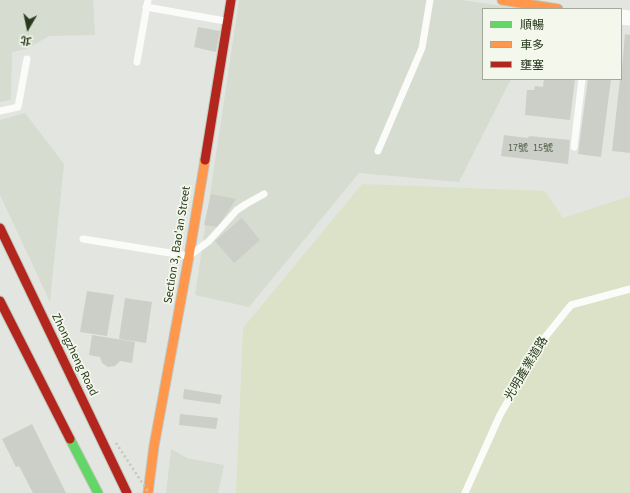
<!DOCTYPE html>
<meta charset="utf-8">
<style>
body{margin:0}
#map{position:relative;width:630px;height:493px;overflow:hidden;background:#e3e6e0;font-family:"Source Sans 3","Noto Sans TC",sans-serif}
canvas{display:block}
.legend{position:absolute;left:482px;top:8px;width:140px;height:72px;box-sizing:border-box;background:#f3f7ec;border:1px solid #a2ab99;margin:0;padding:5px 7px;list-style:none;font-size:12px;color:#283a1d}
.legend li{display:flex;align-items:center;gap:8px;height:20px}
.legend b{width:20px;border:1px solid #a2ab99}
.north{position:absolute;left:8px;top:8px;width:40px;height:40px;-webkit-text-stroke:3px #f3f7ec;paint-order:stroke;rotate:189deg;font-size:11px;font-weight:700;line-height:16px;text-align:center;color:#283a1d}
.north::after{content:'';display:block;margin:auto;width:14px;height:18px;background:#283a1d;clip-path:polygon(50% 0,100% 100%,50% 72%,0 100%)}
</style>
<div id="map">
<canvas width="630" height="493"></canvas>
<ul class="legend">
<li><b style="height:5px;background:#63d668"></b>順暢</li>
<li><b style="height:5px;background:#ff974d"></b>車多</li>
<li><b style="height:5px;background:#b3261e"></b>壅塞</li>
</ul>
<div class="north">北</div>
</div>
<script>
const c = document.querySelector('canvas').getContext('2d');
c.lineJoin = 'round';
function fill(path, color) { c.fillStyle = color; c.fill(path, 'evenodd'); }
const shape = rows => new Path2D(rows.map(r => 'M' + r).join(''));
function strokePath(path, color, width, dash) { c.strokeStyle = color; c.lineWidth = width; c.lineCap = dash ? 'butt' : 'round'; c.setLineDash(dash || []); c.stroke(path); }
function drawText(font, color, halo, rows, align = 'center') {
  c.font = font + ' "Source Sans 3","Noto Sans TC",sans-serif'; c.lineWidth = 3.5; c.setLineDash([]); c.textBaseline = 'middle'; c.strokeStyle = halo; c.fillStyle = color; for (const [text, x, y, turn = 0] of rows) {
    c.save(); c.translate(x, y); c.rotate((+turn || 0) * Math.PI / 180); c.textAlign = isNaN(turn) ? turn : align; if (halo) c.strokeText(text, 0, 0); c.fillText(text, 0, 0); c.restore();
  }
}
const built = shape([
 [0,0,93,0,95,35,49,36,27,49,12,52,11,100,0,102],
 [239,0,461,0,523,9,483,9,483,79,511,79,459,182,359,173,249,307,195,295],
 [25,113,64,164,50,302,0,195,0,120],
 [171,449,187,458,224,465,218,493,166,493]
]);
const green = shape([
 [362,184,545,191,563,218,630,196,630,493,236,493,243,328]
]);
const building = shape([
 [198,27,220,31,216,52,194,47],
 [625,34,630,35,630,153,612,151,620,79,621,79],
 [544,79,575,79,570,120,525,115,527,90,534,90,535,86,543,87],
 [588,79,611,79,601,157,578,154],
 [504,135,528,138,529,136,570,140,568,164,501,156],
 [211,194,236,199,218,227,204,225],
 [242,218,260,240,234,263,215,241],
 [87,291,114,295,107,336,80,332],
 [125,298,152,302,146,343,119,339],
 [92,335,135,342,132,363,120,361,115,366,108,367,102,363,100,357,89,355],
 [184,389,222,395,220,404,183,399],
 [180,414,218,418,216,429,179,425],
 [32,424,66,493,33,493,19,466,16,467,2,439]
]);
const lane = shape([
 [146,7,225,21],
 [137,62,148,0],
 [0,111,18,107,27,59],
 [574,147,582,79],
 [378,151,422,48,430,0],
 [83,239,189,256,209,241,237,210,246,204,264,194],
 [465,493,500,415,542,341,571,305,630,289]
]);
const street = shape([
 [621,17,630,18]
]);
const fast = shape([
 [70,439,98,493]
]);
const slow = shape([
 [502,0,558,9],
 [148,493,154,446,189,256,205,160]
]);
const jam = shape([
 [205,160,231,0],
 [0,228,127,493],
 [0,301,70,439]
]);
const pathBridge = shape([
 [116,443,149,493]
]);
const numberNames = [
 ["17號",518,149],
 ["15號",543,149]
];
const streetNames = [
 ["Section 3, Bao'an Street",178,245,-81],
 ["Zhongzheng Road",74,355,64],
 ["光明產業道路",527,369,-59]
];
fill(built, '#d6dcd0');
fill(green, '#dce2c7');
fill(building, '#cccfc8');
strokePath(fast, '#c1c6bb', 11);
strokePath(slow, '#c1c6bb', 11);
strokePath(jam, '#c1c6bb', 11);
strokePath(lane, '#fbfbfa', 7);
strokePath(street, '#fbfbfa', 15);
strokePath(fast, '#63d668', 9);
strokePath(slow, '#ff974d', 9);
strokePath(jam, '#b3261e', 9);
strokePath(pathBridge, '#c2c8bd', 2.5, [2, 3]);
drawText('10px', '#526049', null, numberNames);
drawText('12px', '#283a1d', '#f3f7ec', streetNames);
</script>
